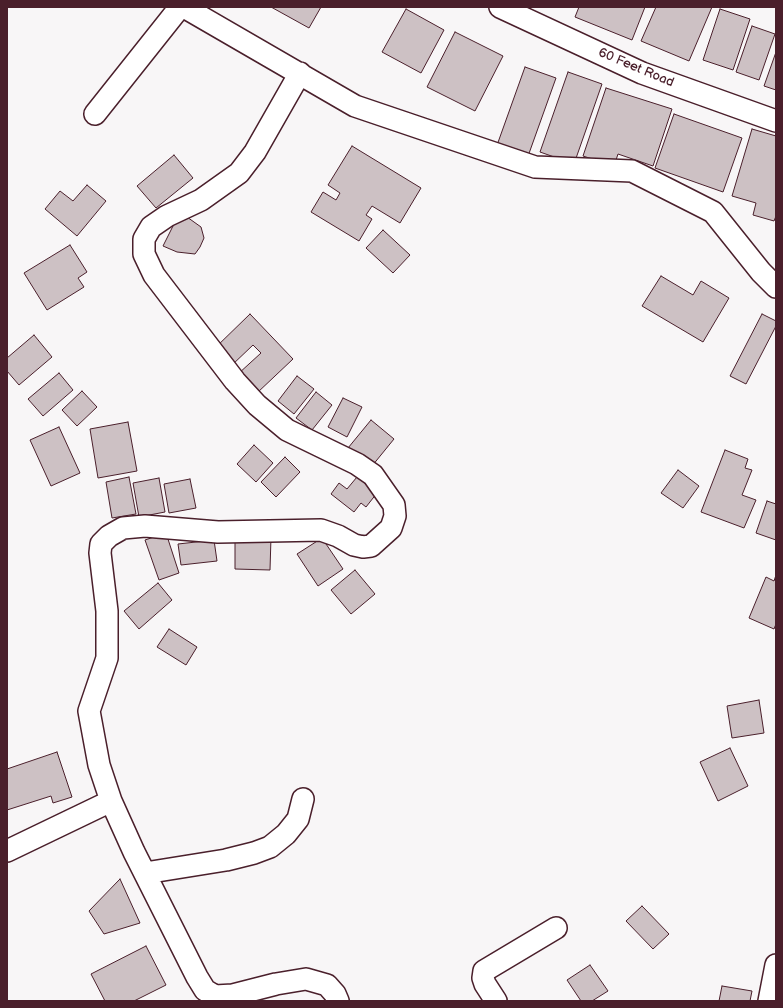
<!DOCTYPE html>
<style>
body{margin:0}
#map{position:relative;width:783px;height:1008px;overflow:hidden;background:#f8f6f7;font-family:"Balsamiq Sans",sans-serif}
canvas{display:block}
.frame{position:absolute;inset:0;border:8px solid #4a1f2b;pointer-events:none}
</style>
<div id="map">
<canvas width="783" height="1008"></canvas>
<div class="frame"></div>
</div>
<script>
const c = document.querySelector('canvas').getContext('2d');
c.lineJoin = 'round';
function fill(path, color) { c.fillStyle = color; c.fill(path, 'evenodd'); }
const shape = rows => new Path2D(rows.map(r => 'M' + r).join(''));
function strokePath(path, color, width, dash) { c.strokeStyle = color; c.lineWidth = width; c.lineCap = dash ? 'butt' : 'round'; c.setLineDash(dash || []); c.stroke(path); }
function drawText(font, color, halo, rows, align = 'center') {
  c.font = font + ' "Balsamiq Sans",sans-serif'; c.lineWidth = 3; c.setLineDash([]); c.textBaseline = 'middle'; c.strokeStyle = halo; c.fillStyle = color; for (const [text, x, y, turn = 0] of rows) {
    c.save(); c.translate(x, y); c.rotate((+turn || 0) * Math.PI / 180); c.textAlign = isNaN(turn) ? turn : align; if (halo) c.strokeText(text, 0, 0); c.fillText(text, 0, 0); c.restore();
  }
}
const building = shape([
 [271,7,321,7,309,28,271,7],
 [579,7,645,7,632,40,575,17,579,7],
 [656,7,712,7,689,61,641,41,656,7],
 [406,9,444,30,421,73,382,52,406,9],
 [720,9,750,19,733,70,703,60,720,9],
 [752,26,775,34,759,80,736,72,752,26],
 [455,32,503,56,475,111,427,87,455,32],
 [776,52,776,90,764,86,776,52],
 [525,67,556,78,527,159,496,148,525,67],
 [568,72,602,84,574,164,540,152,568,72],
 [606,88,672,109,653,166,618,154,614,166,583,156,606,88],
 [674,114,742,138,723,192,655,168,674,114],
 [752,129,776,136,776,216,774,221,753,215,756,203,732,196,752,129],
 [352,146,421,188,400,223,372,206,366,215,372,219,359,241,311,212,323,192,336,200,340,193,328,185,352,146],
 [174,155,193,178,156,208,137,186,174,155],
 [87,185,106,201,77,236,45,209,60,191,73,201,87,185],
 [180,212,201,227,204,238,200,247,195,254,177,252,163,246,180,212],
 [383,230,410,255,393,273,366,248,383,230],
 [70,245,87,272,78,278,84,287,47,310,24,273,70,245],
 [661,276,693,295,701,281,729,298,703,342,642,306,661,276],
 [250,314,293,359,257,393,238,374,261,353,253,345,231,366,214,349,250,314],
 [762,314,776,321,776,326,746,384,730,376,762,314],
 [34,335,52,357,19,385,7,371,7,358,34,335],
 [59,373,73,390,43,416,28,399,59,373],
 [297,376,314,389,294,414,278,401,297,376],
 [82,391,97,407,77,426,62,410,82,391],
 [316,392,332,405,312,430,296,418,316,392],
 [343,398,362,407,347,437,328,427,343,398],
 [371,420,394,439,372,466,348,448,371,420],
 [128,422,137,471,98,478,90,429,128,422],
 [59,427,80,473,51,486,30,440,59,427],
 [254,445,273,463,256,482,237,464,254,445],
 [725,450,748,459,745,468,752,470,742,495,756,500,744,528,701,512,725,450],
 [285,457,300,472,276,497,261,482,285,457],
 [678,470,699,486,683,508,661,493,678,470],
 [129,477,136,514,112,518,106,482,129,477],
 [357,477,377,493,366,507,361,503,354,512,331,494,339,483,347,489,357,477],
 [159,478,165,512,139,517,133,483,159,478],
 [190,479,196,508,169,513,164,484,190,479],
 [767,501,776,504,776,540,756,533,767,501],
 [166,533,179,573,159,580,145,540,166,533],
 [235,536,271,537,270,570,235,569,235,536],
 [322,538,343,569,318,586,297,554,322,538],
 [214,540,217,561,181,565,178,544,214,540],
 [355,570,375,594,351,614,331,590,355,570],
 [776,575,776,624,774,629,749,618,766,577,774,581,776,575],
 [158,583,172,600,139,629,124,611,158,583],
 [169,629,197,647,186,665,157,647,169,629],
 [759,700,764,733,732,738,727,706,759,700],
 [730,748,748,786,718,801,700,762,730,748],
 [57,752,72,797,53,803,51,796,7,810,7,769,57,752],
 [120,879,140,923,104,934,89,911,120,879],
 [642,906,669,934,653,949,626,921,642,906],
 [146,946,166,985,134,1001,105,1001,91,974,146,946],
 [590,965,608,991,592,1001,581,1001,567,980,590,965],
 [722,986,752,991,750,1001,719,1001,722,986]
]);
const minor = shape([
 [184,7,355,106,535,167,632,171,713,212,761,272,776,287],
 [500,7,642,73,776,121],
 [300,73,255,152,239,173,201,200,167,216,151,227,144,239,144,254,154,275,235,381,257,405,287,430,357,464,373,475,394,505,395,516,391,528,371,546,363,547,354,545,338,536,321,530,218,532,145,526,123,528,109,536,101,544,100,553,107,611,107,658,89,711,99,765,111,801,134,852,197,977,205,990,215,996,233,995,276,984,306,979,327,985,335,994,338,1001],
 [95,114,180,7],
 [7,851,111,801],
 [145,873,226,860,254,853,270,847,286,834,298,819,303,799],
 [496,1001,485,984,483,978,484,971,556,928],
 [769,1001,776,965]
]);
const streetNames = [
 ["60 Feet Road",636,68,23]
];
fill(building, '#cdc1c4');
strokePath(building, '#4a1f2b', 1);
strokePath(minor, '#4a1f2b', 24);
strokePath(minor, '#fff', 21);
drawText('13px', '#4a1f2b', '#fff', streetNames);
</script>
